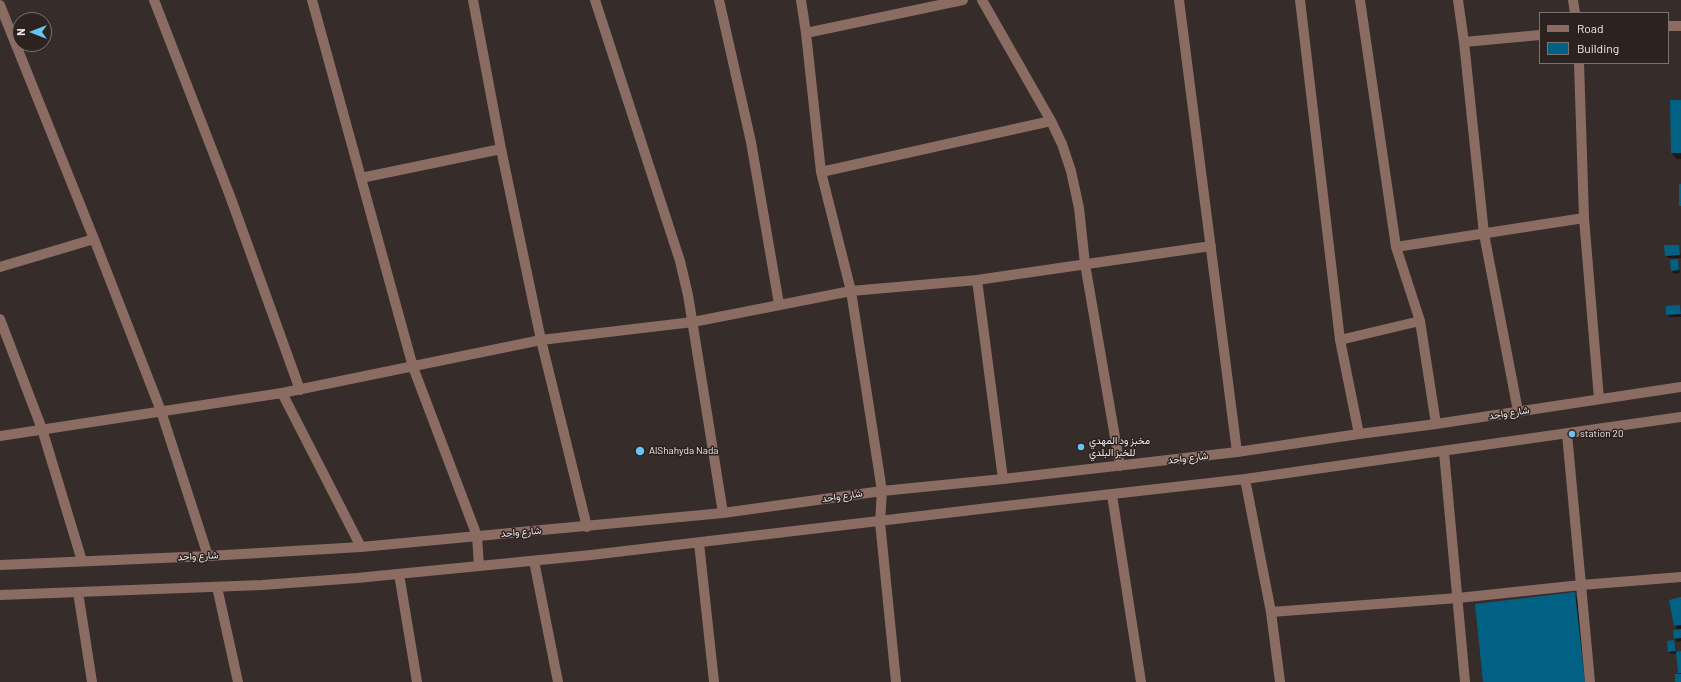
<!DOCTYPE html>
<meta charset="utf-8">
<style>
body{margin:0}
#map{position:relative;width:1681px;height:682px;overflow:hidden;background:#362c29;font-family:Barlow,sans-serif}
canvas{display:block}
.legend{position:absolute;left:1539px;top:12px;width:130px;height:52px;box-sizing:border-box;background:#2c221f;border:1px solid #7b726f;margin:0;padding:5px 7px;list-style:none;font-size:12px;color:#f1eae8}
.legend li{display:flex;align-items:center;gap:8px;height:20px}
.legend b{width:20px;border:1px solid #7b726f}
.north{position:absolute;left:12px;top:12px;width:40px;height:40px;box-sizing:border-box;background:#2c221f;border:1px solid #7b726f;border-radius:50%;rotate:270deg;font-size:11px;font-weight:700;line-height:16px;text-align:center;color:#f1eae8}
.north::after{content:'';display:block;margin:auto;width:14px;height:18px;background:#68c4f0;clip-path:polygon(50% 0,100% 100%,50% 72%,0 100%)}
</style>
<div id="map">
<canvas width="1681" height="682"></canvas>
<ul class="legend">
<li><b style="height:5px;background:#8b6c63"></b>Road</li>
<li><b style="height:11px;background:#006184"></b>Building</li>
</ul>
<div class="north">N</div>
</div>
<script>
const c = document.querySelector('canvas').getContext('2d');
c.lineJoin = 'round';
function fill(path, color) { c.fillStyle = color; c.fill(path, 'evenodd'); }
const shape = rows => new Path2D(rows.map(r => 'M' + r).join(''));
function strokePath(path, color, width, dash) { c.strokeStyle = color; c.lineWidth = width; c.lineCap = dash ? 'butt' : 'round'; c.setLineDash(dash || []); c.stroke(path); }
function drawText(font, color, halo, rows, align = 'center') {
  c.font = font + ' Barlow,Vazirmatn,sans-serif'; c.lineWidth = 3; c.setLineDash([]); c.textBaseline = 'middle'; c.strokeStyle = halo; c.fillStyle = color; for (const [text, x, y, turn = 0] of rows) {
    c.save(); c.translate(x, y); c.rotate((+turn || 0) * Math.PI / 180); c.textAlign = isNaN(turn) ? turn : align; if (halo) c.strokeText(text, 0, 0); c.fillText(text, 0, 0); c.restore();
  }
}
const shadow = shape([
 [1681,101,1681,159,1676,159,1672,153],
 [1679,246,1681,258,1668,258,1666,255],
 [1677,260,1680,273,1674,274,1672,271],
 [1680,306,1681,317,1669,317,1667,314],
 [1574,594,1582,607,1590,682,1484,682],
 [1681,599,1681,641,1677,642,1675,639,1678,630,1675,626,1671,600],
 [1674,641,1677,653,1681,652,1681,682,1676,682,1679,675,1678,653,1671,654,1669,651]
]);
const building = shape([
 [1670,100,1681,100,1681,153,1671,153],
 [1679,184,1681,184,1681,206,1679,206],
 [1664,245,1679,245,1680,255,1665,256],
 [1678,259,1679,270,1671,271,1670,260],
 [1680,305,1681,314,1666,315,1666,306],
 [1575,592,1585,682,1483,682,1475,604],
 [1681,597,1681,625,1674,626,1669,600],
 [1681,629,1681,638,1674,639,1673,630],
 [1674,640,1676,651,1668,652,1667,641],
 [1681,651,1681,673,1678,673,1676,652],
 [1675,674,1681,674,1681,682,1675,682]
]);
const minor = shape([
 [154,0,230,196,300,390],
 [312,0,413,367,477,536,479,566],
 [473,0,501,149,541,340,587,527],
 [595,0,680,261,688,295,723,513],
 [719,0,751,142,779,304],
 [801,0,806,33,821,172,851,291,882,491,880,522,896,682],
 [982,0,1051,121,1062,144,1071,171,1079,208,1085,264,1120,466],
 [1179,0,1237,452],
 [1300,0,1340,340,1359,434],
 [1360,0,1396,247,1420,321,1436,424],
 [1458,0,1464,42,1484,234,1518,411],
 [1573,0,1575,13],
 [0,5,94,239,161,411,208,556],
 [1668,26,1681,26],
 [806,33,963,0],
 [1464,42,1540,35],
 [1579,63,1584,218,1599,399],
 [821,172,1051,121],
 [361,178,501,149],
 [1396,247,1584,218],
 [0,267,94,239],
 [977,280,1003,479],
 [0,319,42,429,82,561],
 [1340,340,1420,321],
 [282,393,361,547],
 [1567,434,1590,682],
 [0,436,282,393,541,340,693,322,851,291,977,280,1211,246],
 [1444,452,1465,682],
 [1245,479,1271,612,1280,682],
 [1112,495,1141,682],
 [699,543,714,682],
 [534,561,558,682],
 [0,565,208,556,361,547,723,513,882,491,1003,479,1237,452,1359,434,1436,424,1681,387],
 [399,574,417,682],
 [217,587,238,682],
 [78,592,92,682],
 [0,595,262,585,357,578,591,555,997,507,1245,479,1681,417],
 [1271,612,1458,598,1581,585,1681,577]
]);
const markers = [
 [1572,434,4,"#68c4f0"],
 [1081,447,4,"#68c4f0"],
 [640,451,5,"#68c4f0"]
];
const streetNames = [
 ["شارع واحد",1509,413,-9],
 ["شارع واحد",1188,458,-7],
 ["شارع واحد",842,496,-8],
 ["شارع واحد",521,532,-5],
 ["شارع واحد",198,556,-3]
];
const poiNames = [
 ["station 20",1580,434],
 ["مخبز ود المهدي",1089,441],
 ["للخبز البلدي",1089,453],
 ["AlShahyda Nada",649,451]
];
fill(shadow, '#0007');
fill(building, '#006184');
strokePath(minor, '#8b6c63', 10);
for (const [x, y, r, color] of markers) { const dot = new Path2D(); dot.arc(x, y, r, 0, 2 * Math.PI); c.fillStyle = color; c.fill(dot); strokePath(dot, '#2c221f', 1.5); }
drawText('10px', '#f1eae8', '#2c221f', streetNames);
drawText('10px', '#f1eae8', '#2c221f', poiNames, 'left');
</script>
